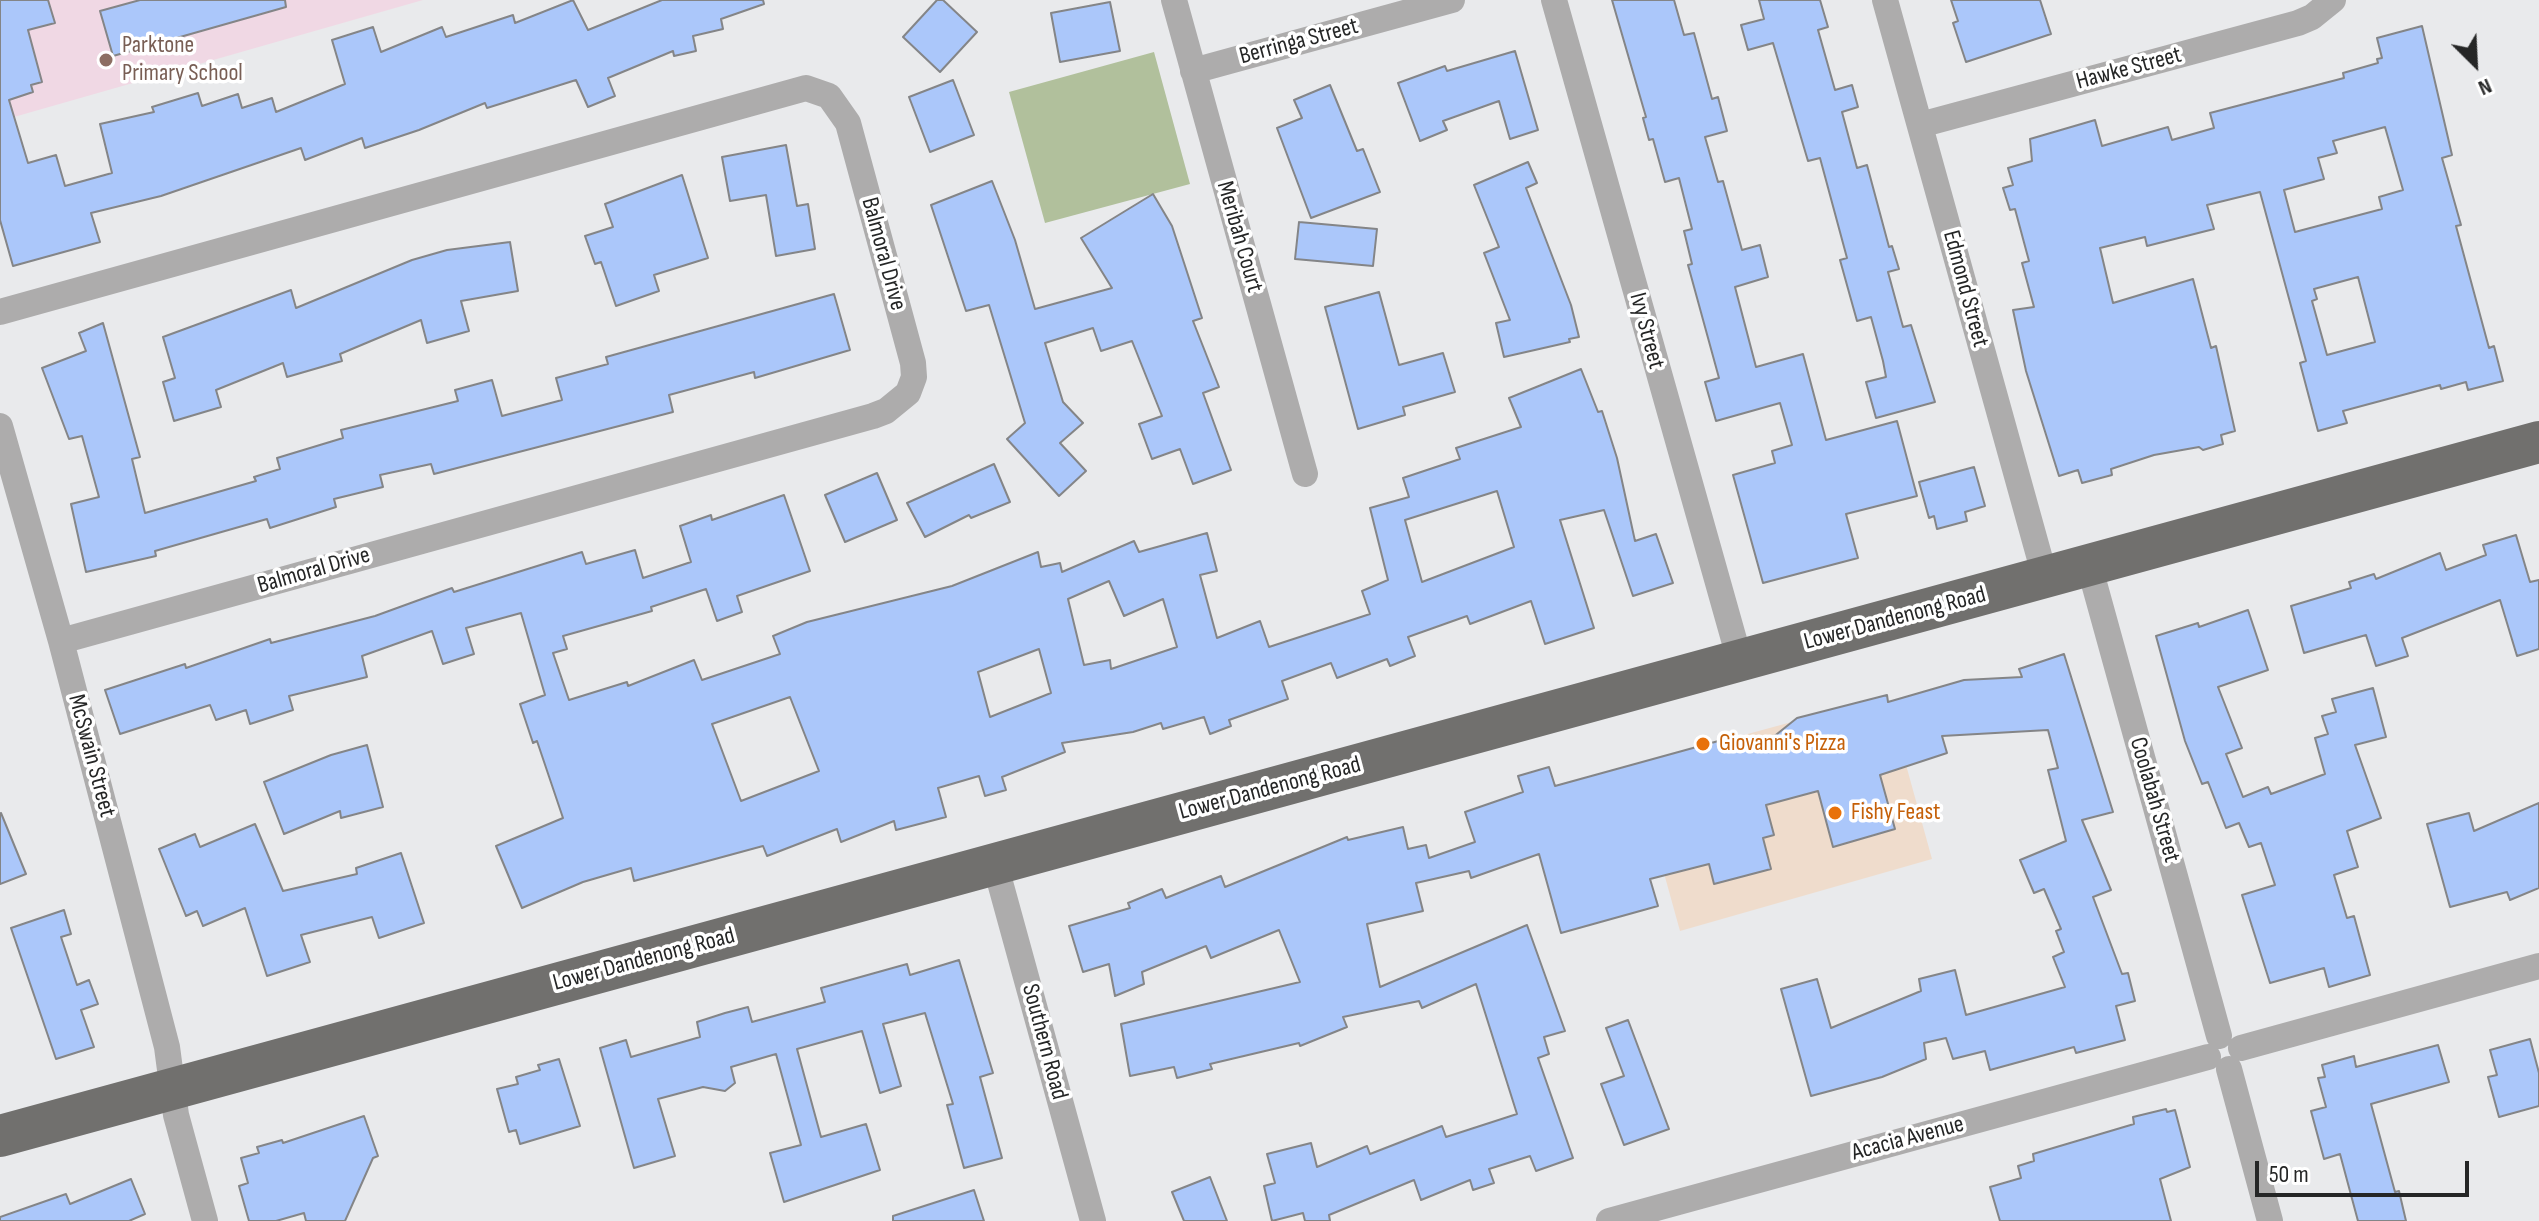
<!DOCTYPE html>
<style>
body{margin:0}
#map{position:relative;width:2539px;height:1221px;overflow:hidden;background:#e9eaec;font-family:"Sofia Sans Condensed",sans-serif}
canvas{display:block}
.north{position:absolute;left:2435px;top:24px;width:80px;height:80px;-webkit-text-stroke:6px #fff;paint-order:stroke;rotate:156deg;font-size:22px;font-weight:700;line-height:32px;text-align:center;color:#252626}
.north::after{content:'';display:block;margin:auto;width:28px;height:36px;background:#252626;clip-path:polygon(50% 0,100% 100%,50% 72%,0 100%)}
.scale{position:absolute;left:2255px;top:1161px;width:214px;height:36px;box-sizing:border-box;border:4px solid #252626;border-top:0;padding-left:10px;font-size:24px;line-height:28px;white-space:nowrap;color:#252626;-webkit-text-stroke:6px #fff;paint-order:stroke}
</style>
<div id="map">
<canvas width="2539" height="1221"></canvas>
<div class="north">N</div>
<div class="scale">50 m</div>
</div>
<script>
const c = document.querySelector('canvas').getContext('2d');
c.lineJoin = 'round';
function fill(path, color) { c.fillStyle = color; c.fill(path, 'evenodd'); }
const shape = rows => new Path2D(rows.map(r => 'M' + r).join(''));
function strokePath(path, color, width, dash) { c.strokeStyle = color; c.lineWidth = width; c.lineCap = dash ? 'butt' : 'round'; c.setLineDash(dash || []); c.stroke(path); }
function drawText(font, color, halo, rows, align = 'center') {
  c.font = font + ' "Sofia Sans Condensed",sans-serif'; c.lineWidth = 7; c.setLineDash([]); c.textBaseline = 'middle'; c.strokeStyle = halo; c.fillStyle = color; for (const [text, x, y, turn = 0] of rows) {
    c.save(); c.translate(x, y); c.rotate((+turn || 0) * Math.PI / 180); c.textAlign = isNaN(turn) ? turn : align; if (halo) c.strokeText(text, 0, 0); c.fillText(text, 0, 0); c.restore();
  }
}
const commercial = shape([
 [1887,696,1932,859,1680,931,1634,765]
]);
const education = shape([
 [0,0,423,0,0,121]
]);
const green = shape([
 [1154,52,1190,184,1045,223,1009,92]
]);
const building = shape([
 [0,0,48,0,55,23,28,30,42,82,31,85,33,92,9,100,28,163,56,155,65,186,112,173,100,124,154,112,152,107,198,93,202,106,238,94,242,108,272,98,276,112,345,84,332,40,373,27,381,52,442,27,446,37,513,15,515,23,573,0,588,30,662,0,763,0,764,4,721,19,723,29,693,36,696,51,674,56,673,51,608,78,615,96,588,107,576,80,487,108,485,103,419,130,365,148,362,138,305,160,301,148,161,196,91,213,100,242,13,266,0,220,0,0],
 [140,0,285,0,286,7,113,56,100,11,140,0],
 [937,0,943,0,977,32,940,72,903,37,937,0],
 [1612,0,1674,0,1684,35,1694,33,1712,99,1718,97,1727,131,1705,137,1718,182,1723,181,1742,250,1760,245,1768,277,1735,287,1756,367,1803,354,1826,440,1897,421,1917,496,1846,514,1858,558,1763,583,1733,475,1775,463,1772,451,1792,445,1780,403,1716,421,1705,382,1719,378,1688,265,1692,264,1684,231,1692,229,1679,178,1665,182,1653,139,1649,140,1643,118,1646,117,1612,0],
 [1759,0,1820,0,1828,27,1818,30,1835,90,1852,85,1858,107,1842,112,1857,168,1867,165,1889,247,1892,246,1899,269,1888,272,1903,327,1911,325,1935,402,1876,418,1866,382,1886,377,1883,361,1871,317,1857,321,1840,260,1847,258,1820,158,1808,161,1773,43,1748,50,1741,25,1764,19,1759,0],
 [1951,0,2040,0,2051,34,1966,62,1953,23,1958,21,1951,0],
 [1110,2,1120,51,1060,62,1051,13,1110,2],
 [2422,26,2452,155,2442,158,2461,225,2456,226,2489,348,2494,346,2503,381,2468,390,2466,382,2441,389,2440,385,2343,411,2347,423,2318,431,2300,363,2306,361,2260,192,2207,205,2214,229,2147,246,2145,237,2100,248,2113,303,2193,279,2211,348,2216,346,2235,431,2221,435,2223,444,2203,450,2199,447,2154,455,2111,469,2112,475,2082,483,2078,470,2059,476,2026,371,2013,310,2034,307,2022,263,2029,261,2015,209,2010,210,2003,188,2013,185,2008,168,2032,161,2030,139,2095,120,2102,146,2168,127,2172,140,2214,128,2210,113,2344,78,2343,73,2378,63,2377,59,2382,58,2377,38,2422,26],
 [2385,127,2403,190,2379,197,2382,209,2295,232,2284,190,2324,179,2318,158,2337,153,2333,141,2385,127],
 [2358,277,2375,342,2327,355,2312,301,2317,299,2314,289,2358,277],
 [1515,51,1538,130,1510,139,1499,101,1443,121,1447,130,1420,141,1398,83,1445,66,1447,71,1515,51],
 [953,80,974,135,930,152,909,97,953,80],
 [1330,85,1357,151,1363,149,1380,192,1311,218,1277,128,1302,118,1294,100,1330,85],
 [786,145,797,206,808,204,815,249,776,256,766,195,730,201,722,157,786,145],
 [1528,162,1537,183,1526,188,1571,305,1579,337,1569,339,1570,342,1504,357,1496,323,1510,320,1484,253,1499,247,1474,185,1528,162],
 [682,175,708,258,654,275,659,291,616,306,601,262,595,264,585,236,613,227,605,204,682,175],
 [992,181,1015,240,1035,309,1112,288,1081,238,1153,194,1172,226,1202,318,1193,321,1219,387,1203,393,1231,470,1193,484,1180,449,1152,459,1139,424,1162,416,1132,341,1101,351,1093,328,1045,343,1063,402,1083,423,1060,443,1086,471,1059,496,1007,439,1025,423,989,305,966,311,931,205,992,181],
 [1299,222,1377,229,1373,266,1295,259,1299,222],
 [510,242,518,291,461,301,469,331,427,343,421,320,340,354,342,361,287,377,283,363,216,390,221,407,174,421,163,382,175,378,163,337,291,290,296,308,412,260,447,250,510,242],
 [1379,292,1399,365,1443,353,1455,392,1403,407,1405,415,1358,429,1325,307,1379,292],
 [834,294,850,350,755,378,754,372,669,395,673,412,434,474,431,464,380,475,383,487,334,499,336,507,270,528,267,519,155,551,156,556,86,572,71,504,99,497,82,436,69,439,42,368,86,351,79,333,103,323,140,457,132,459,145,513,256,481,254,477,280,469,277,458,343,438,341,430,458,401,455,390,492,380,502,416,562,400,556,378,608,364,606,357,834,294],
 [1581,369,1598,412,1602,411,1617,458,1635,541,1656,534,1673,583,1633,596,1604,510,1560,520,1594,628,1545,644,1531,601,1470,624,1467,616,1408,637,1415,656,1390,666,1387,659,1337,678,1331,663,1282,681,1288,699,1229,720,1231,726,1210,734,1204,717,1163,729,1161,723,1133,732,1062,743,1065,752,1002,777,1006,790,985,796,979,776,938,788,946,817,896,830,894,821,841,842,837,829,767,856,763,846,634,881,631,868,583,882,522,908,496,846,563,818,537,741,533,743,520,704,545,695,521,613,466,628,474,654,443,664,432,631,362,656,367,677,289,696,293,710,250,724,246,710,216,720,210,705,120,734,105,690,185,664,186,668,270,639,271,643,375,616,452,588,454,592,582,552,586,564,635,550,643,578,691,562,680,526,711,515,712,520,784,495,810,571,737,596,742,612,717,621,706,589,651,607,652,611,563,636,567,649,553,653,569,700,627,682,628,686,694,660,702,680,780,654,773,636,807,622,952,586,1038,552,1041,567,1060,563,1062,572,1134,541,1139,552,1207,533,1217,571,1200,575,1217,638,1260,621,1269,647,1370,614,1362,591,1388,580,1370,508,1409,497,1403,478,1460,459,1456,448,1521,427,1509,398,1581,369],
 [1497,491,1514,547,1422,582,1405,520,1497,491],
 [1109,581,1124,616,1163,599,1177,647,1111,669,1110,660,1084,665,1068,599,1109,581],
 [1039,649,1051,693,990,717,978,672,1039,649],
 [790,697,819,771,741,801,712,724,790,697],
 [994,464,1010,502,971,518,969,515,925,537,907,503,994,464],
 [1974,467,1985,506,1965,512,1967,521,1937,529,1934,516,1929,518,1919,482,1974,467],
 [877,473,897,520,845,542,825,495,877,473],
 [2516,535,2530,582,2539,580,2539,649,2517,656,2500,600,2402,638,2408,656,2376,666,2366,635,2304,653,2291,606,2351,588,2349,582,2374,574,2376,579,2440,553,2446,570,2486,555,2483,545,2516,535],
 [2248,610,2268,670,2218,687,2242,748,2226,754,2243,797,2268,787,2271,794,2325,774,2315,738,2328,734,2322,716,2336,712,2332,699,2373,688,2386,737,2355,745,2381,818,2347,831,2358,867,2334,875,2347,918,2354,916,2370,975,2329,987,2324,968,2270,983,2242,895,2275,885,2261,843,2249,847,2239,823,2226,828,2208,782,2202,784,2185,741,2156,636,2198,623,2199,627,2248,610],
 [2064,654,2113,812,2082,820,2111,890,2093,897,2122,974,2128,973,2135,1001,2116,1006,2125,1040,2076,1053,2074,1047,1990,1070,1985,1051,1953,1059,1946,1038,1924,1043,1926,1059,1882,1077,1811,1096,1781,989,1817,979,1831,1028,1921,991,1919,979,1955,970,1966,1015,2065,987,2053,957,2064,952,2056,931,2061,929,2044,889,2034,893,2020,860,2066,841,2048,770,2058,768,2048,730,1942,736,1947,753,1880,775,1895,829,1833,847,1818,791,1766,805,1774,835,1763,838,1771,869,1714,884,1709,864,1650,879,1658,906,1561,933,1539,854,1471,878,1469,871,1416,883,1423,911,1367,924,1380,987,1527,925,1565,1031,1544,1037,1549,1054,1538,1058,1573,1158,1536,1171,1530,1156,1489,1169,1494,1183,1473,1190,1470,1180,1421,1200,1414,1180,1329,1215,1330,1221,1305,1221,1303,1213,1272,1221,1264,1186,1275,1183,1267,1154,1311,1143,1317,1167,1367,1146,1370,1154,1442,1126,1446,1137,1517,1114,1476,984,1422,1008,1419,1001,1343,1017,1347,1027,1300,1046,1299,1043,1210,1064,1212,1069,1177,1078,1174,1067,1130,1076,1121,1024,1300,982,1279,930,1211,958,1206,946,1142,972,1144,984,1115,996,1109,964,1083,972,1069,926,1130,908,1128,903,1162,889,1166,898,1221,876,1225,887,1347,837,1348,840,1403,827,1408,849,1426,845,1429,858,1475,842,1465,812,1523,792,1518,776,1549,767,1555,786,1722,740,1767,742,1797,718,1887,695,1888,702,1964,680,2022,677,2019,669,2064,654],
 [367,745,383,807,341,818,340,811,284,834,264,782,331,755,367,745],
 [2539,803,2539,888,2510,900,2507,892,2450,907,2427,824,2469,813,2474,831,2539,803],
 [1,813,26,874,0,884,0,814,1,813],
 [255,824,283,891,357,874,356,868,401,853,424,923,379,938,372,917,301,935,310,962,267,976,245,908,203,926,197,911,186,916,159,849,195,834,200,847,255,824],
 [64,910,71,934,61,937,77,985,89,980,98,1004,81,1010,94,1047,56,1059,11,928,64,910],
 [959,960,993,1073,980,1077,1002,1158,964,1168,947,1105,953,1104,925,1013,883,1024,901,1086,880,1093,862,1031,797,1049,821,1137,866,1124,880,1170,784,1202,770,1153,801,1145,776,1054,731,1067,735,1083,725,1091,703,1087,658,1099,675,1156,634,1168,600,1048,626,1040,631,1057,700,1037,697,1022,725,1013,748,1007,752,1022,825,1002,821,988,907,964,910,975,959,960],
 [1628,1020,1669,1129,1624,1145,1601,1084,1624,1076,1606,1028,1628,1020],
 [2530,1039,2539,1073,2539,1106,2499,1117,2488,1077,2497,1075,2490,1050,2530,1039],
 [2438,1045,2449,1082,2371,1104,2395,1192,2399,1191,2406,1221,2358,1221,2340,1154,2324,1159,2311,1111,2326,1107,2318,1078,2325,1077,2322,1065,2354,1056,2356,1067,2438,1045],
 [559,1059,580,1126,520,1144,516,1130,509,1132,497,1089,518,1084,516,1077,540,1070,538,1065,559,1059],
 [2166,1109,2167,1112,2175,1110,2190,1167,2160,1179,2171,1221,2000,1221,1990,1187,2021,1178,2018,1166,2034,1161,2033,1154,2134,1124,2133,1117,2166,1109],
 [364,1116,378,1156,373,1158,345,1221,306,1221,304,1213,276,1221,249,1221,239,1186,248,1183,241,1158,259,1153,257,1147,282,1140,283,1143,364,1116],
 [1210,1177,1227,1221,1184,1221,1172,1192,1210,1177],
 [131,1179,145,1214,129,1221,0,1221,0,1217,66,1194,70,1204,131,1179],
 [974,1190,984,1221,893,1221,893,1216,974,1190]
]);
const minor = shape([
 [1174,0,1305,474],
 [1554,0,1740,661],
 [1885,0,2045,577],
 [1193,71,1452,0],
 [1920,125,2298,23,2312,17,2333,0],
 [0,312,806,88,829,96,848,123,913,363,914,377,908,393,886,411,873,416,61,641],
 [0,426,61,641,167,1047,176,1115,205,1221],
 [2089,565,2219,1036],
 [995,864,1093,1221],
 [2241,1048,2539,966],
 [2229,1069,2270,1221],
 [1609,1221,2208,1057]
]);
const trunk = shape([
 [0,1136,2539,442]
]);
const markers = [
 [106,60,8,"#8d6e63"],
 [1703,744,8,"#e8710a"],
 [1835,813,8,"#e8710a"]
];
const streetNames = [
 ["Berringa Street",1299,42,-15],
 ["Hawke Street",2129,69,-15],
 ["Meribah Court",1239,237,74],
 ["Balmoral Drive",883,254,75],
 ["Edmond Street",1965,289,75],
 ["Ivy Street",1646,331,75],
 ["Balmoral Drive",314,571,-16],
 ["Lower Dandenong Road",1895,619,-15],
 ["McSwain Street",91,756,75],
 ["Lower Dandenong Road",1270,789,-15],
 ["Coolabah Street",2154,800,74],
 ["Lower Dandenong Road",644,960,-15],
 ["Southern Road",1044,1042,75],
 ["Acacia Avenue",1908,1139,-15]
];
const educationNames = [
 ["Parktone",122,46],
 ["Primary School",122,74]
];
const foodNames = [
 ["Giovanni's Pizza",1719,744],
 ["Fishy Feast",1851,813]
];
fill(commercial, '#efdccc');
fill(education, '#f0d8e4');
fill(green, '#b1c09c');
fill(building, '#abc7fa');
strokePath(building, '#848587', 2);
strokePath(minor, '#adacac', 26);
strokePath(trunk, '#71706e', 42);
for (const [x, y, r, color] of markers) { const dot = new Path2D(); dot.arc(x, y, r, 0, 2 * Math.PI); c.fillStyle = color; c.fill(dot); strokePath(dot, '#fff', 3); }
drawText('24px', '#252626', '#fff', streetNames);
drawText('24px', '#785e54', '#fff', educationNames, 'left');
drawText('24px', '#c56008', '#fff', foodNames, 'left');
</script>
